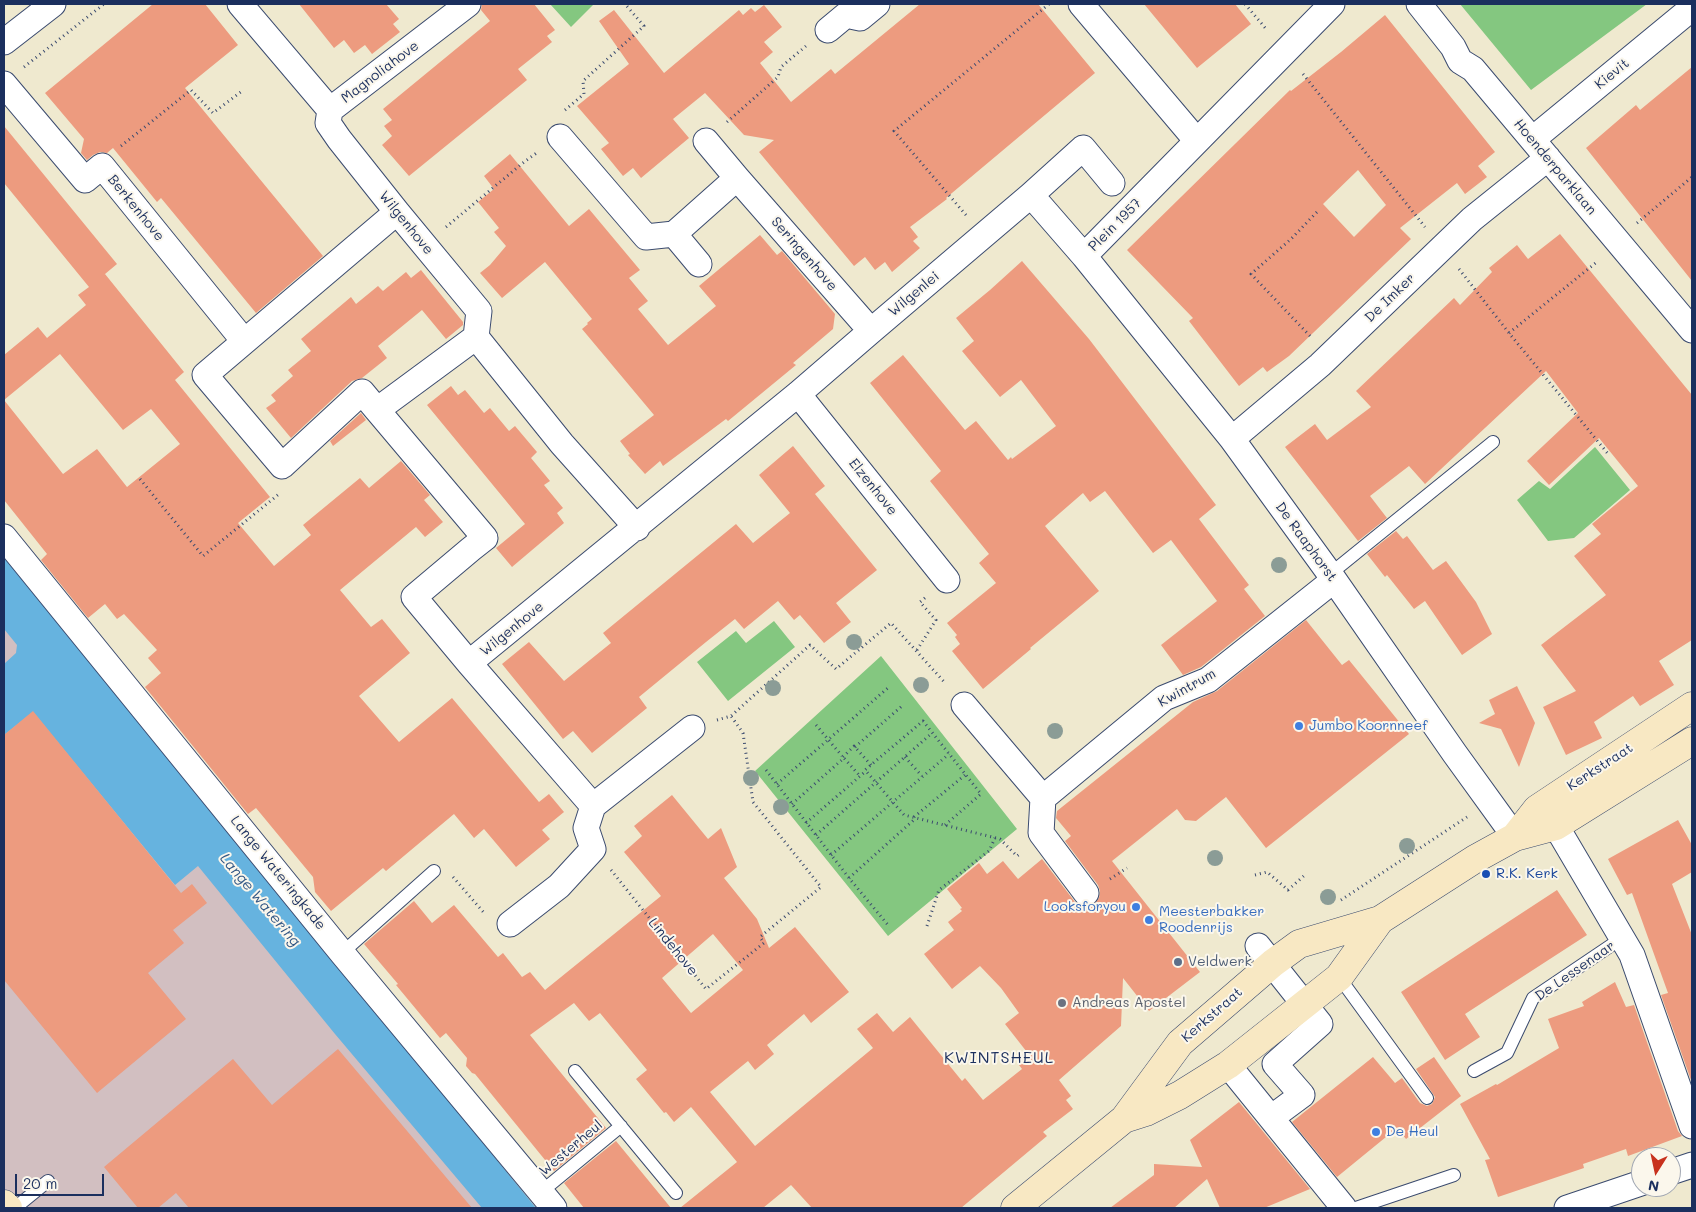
<!DOCTYPE html>
<style>
body{margin:0}
#map{position:relative;width:1696px;height:1212px;overflow:hidden;background:#efe9cf;font-family:Mali,sans-serif}
canvas{display:block}
.frame{position:absolute;inset:0;border:5px solid #1b2f5e;pointer-events:none}
.north{position:absolute;left:1631px;top:1147px;width:50px;height:50px;box-sizing:border-box;background:#fbf7ec;border:1px solid #a1a7b3;border-radius:50%;rotate:190deg;font-size:14px;font-weight:700;line-height:20px;text-align:center;color:#1b2f5e}
.north::after{content:'';display:block;margin:auto;width:18px;height:22px;background:#c8321e;clip-path:polygon(50% 0,100% 100%,50% 72%,0 100%)}
.scale{position:absolute;left:15px;top:1174px;width:89px;height:22px;box-sizing:border-box;border:2px solid #1b2f5e;border-top:0;padding-left:6px;font-size:15px;line-height:18px;white-space:nowrap;color:#1b2f5e;-webkit-text-stroke:4px #fbf7ec;paint-order:stroke}
</style>
<div id="map">
<canvas width="1696" height="1212"></canvas>
<div class="frame"></div>
<div class="north">N</div>
<div class="scale">20 m</div>
</div>
<script>
const c = document.querySelector('canvas').getContext('2d');
c.lineJoin = 'round';
function fill(path, color) { c.fillStyle = color; c.fill(path, 'evenodd'); }
const shape = rows => new Path2D(rows.map(r => 'M' + r).join(''));
function strokePath(path, color, width, dash) { c.strokeStyle = color; c.lineWidth = width; c.lineCap = dash ? 'butt' : 'round'; c.setLineDash(dash || []); c.stroke(path); }
function drawText(font, color, halo, rows, align = 'center') {
  c.font = font + ' Mali,sans-serif'; c.lineWidth = 4; c.setLineDash([]); c.textBaseline = 'middle'; c.strokeStyle = halo; c.fillStyle = color; for (const [text, x, y, turn = 0] of rows) {
    c.save(); c.translate(x, y); c.rotate((+turn || 0) * Math.PI / 180); c.textAlign = isNaN(turn) ? turn : align; if (halo) c.strokeText(text, 0, 0); c.fillText(text, 0, 0); c.restore();
  }
}
const industrial = shape([
 [4,616,498,1208,4,1208]
]);
const green = shape([
 [550,4,594,4,571,27],
 [1460,4,1647,4,1531,90],
 [1595,447,1630,490,1574,538,1548,541,1517,500,1539,481,1550,489],
 [774,621,795,647,728,701,697,662,736,631,746,643],
 [881,656,1017,829,888,936,755,771]
]);
const water = shape([
 [4,554,536,1208,482,1208,335,1034,198,866,175,885,33,712,4,735,4,664,16,653,17,645,4,629]
]);
const building = shape([
 [153,4,205,4,238,45,185,88,323,256,256,313,161,198,157,202,113,148,107,153,100,152,93,155,87,160,81,153,84,139,45,93],
 [299,4,386,4,399,19,393,24,400,32,372,54,365,45,354,53,344,40,334,48],
 [482,4,534,4,555,30,547,36,552,42,518,69,527,80,409,176,382,145,392,136,384,126,392,120,383,109,490,21,481,10],
 [920,4,1038,4,1095,73,946,198,947,199,910,227,918,237,913,241,920,248,892,272,885,262,875,270,865,257,854,266,759,152,774,140,744,135,705,93,673,119,689,138,641,178,633,168,623,176,601,149,609,143,577,106,629,64,599,21,614,10,664,73,739,10,743,15,751,8,755,12,764,5,782,27,764,42,773,52,760,63,791,102,831,69,835,74],
 [1144,4,1235,4,1251,24,1197,68],
 [1385,15,1495,152,1478,166,1487,177,1465,194,1457,183,1400,228,1411,239,1289,356,1267,372,1263,367,1239,386,1189,321,1193,318,1127,250,1290,90,1291,91,1341,52],
 [1358,170,1386,205,1354,237,1323,204],
 [1692,67,1692,281,1586,148,1636,105,1640,110],
 [4,126,117,264,99,279,105,274,184,372,175,380,270,497,238,523,274,566,311,535,303,525,360,478,369,488,401,461,430,495,424,500,443,522,425,537,416,527,340,590,371,627,382,619,410,653,359,696,399,742,452,698,539,802,549,794,564,812,542,830,550,839,516,867,484,829,474,838,454,814,386,871,383,868,331,911,315,892,313,877,256,808,248,814,145,687,161,673,148,658,157,650,124,614,117,619,105,604,88,618,41,560,47,554,4,500,4,400,63,474,97,449,127,487,180,444,151,409,123,430,60,354,4,400,4,355,38,327,47,338,86,305,78,295,89,287,4,183],
 [510,154,569,226,589,209,640,270,629,278,648,301,638,309,668,345,716,306,699,286,760,235,777,255,782,251,835,314,833,329,793,363,796,365,728,421,726,419,663,466,660,461,645,474,628,455,630,454,620,441,654,415,582,329,588,324,587,323,592,319,545,262,502,298,480,273,490,265,506,246,494,232,499,228,478,202,494,189,484,176],
 [1560,234,1692,395,1692,640,1659,661,1674,685,1640,706,1633,696,1594,722,1602,738,1566,755,1543,707,1576,691,1541,645,1606,595,1574,556,1601,534,1592,524,1638,486,1599,438,1549,485,1527,461,1578,413,1546,371,1425,484,1409,466,1370,496,1387,518,1358,541,1285,447,1315,424,1327,440,1371,407,1356,391,1454,298,1460,305,1492,272,1489,268,1517,245,1528,259],
 [1022,261,1089,339,1216,505,1199,519,1249,585,1244,589,1265,616,1201,667,1183,675,1161,645,1217,601,1171,540,1153,553,1105,491,1090,502,1083,493,1045,526,1099,591,1030,648,1031,649,983,689,952,651,960,644,955,637,957,635,947,623,996,583,979,563,989,554,930,481,941,471,870,383,903,355,965,430,976,421,1008,460,1011,457,1012,459,1056,426,1021,380,1000,397,962,351,974,341,956,318,990,290],
 [421,270,463,322,463,325,446,339,422,310,378,346,387,358,362,378,352,381,291,438,266,408,276,401,271,395,293,376,288,370,311,351,301,339,351,297,356,304,378,286,383,291,406,272,411,278],
 [451,386,458,395,465,390,484,413,490,408,509,431,515,426,537,452,531,458,550,481,544,485,563,508,557,513,564,523,512,567,496,548,525,524,427,405],
 [361,413,366,420,333,446,330,441],
 [793,446,825,486,815,494,877,570,836,603,851,622,824,643,800,615,794,620,778,601,744,629,735,619,706,642,639,697,647,708,592,753,573,731,563,739,502,664,529,642,564,681,611,643,603,633,736,524,753,543,790,513,759,475],
 [1396,531,1403,539,1407,536,1433,570,1446,561,1476,602,1492,634,1462,655,1425,601,1414,609,1387,575,1385,577,1367,554],
 [1306,620,1342,665,1349,660,1409,734,1266,848,1226,797,1196,821,1185,820,1177,809,1112,861,1200,972,1149,1011,1123,978,1121,1026,1059,1080,1071,1096,1066,1100,1073,1109,1043,1132,1047,1136,961,1208,812,1208,791,1185,763,1208,680,1208,737,1162,691,1107,674,1122,666,1112,664,1113,636,1079,647,1070,600,1013,589,1021,574,1003,530,1035,606,1128,554,1171,475,1074,472,1073,466,1066,467,1058,446,1033,440,1038,396,985,398,984,364,944,414,901,432,923,454,905,498,957,503,953,522,977,530,972,545,990,661,896,624,852,642,836,634,826,672,795,708,839,721,828,737,867,724,878,757,919,769,948,795,927,849,992,811,1023,804,1014,767,1045,774,1054,755,1070,748,1061,710,1092,755,1146,873,1048,857,1029,877,1013,893,1032,910,1017,962,1081,965,1078,983,1100,1022,1069,1019,1065,1030,1056,1005,1024,1019,1013,1001,988,980,966,952,989,924,954,954,930,948,922,962,911,960,909,962,908,947,889,979,863,987,874,1003,861,1018,879,1042,859,1075,902,1080,906,1087,907,1095,904,1099,898,1100,891,1098,885,1065,841,1071,836,1056,818,1057,811,1193,702,1217,691],
 [713,934,743,970,691,1013,662,978],
 [1517,686,1535,723,1519,767,1501,729,1479,723,1495,714,1489,700],
 [33,711,181,893,192,884,207,903,173,930,184,943,148,973,186,1019,97,1093,4,980,4,735],
 [1678,820,1692,845,1692,872,1672,884,1692,935,1692,1083,1661,995,1668,993,1632,893,1627,895,1608,859],
 [1557,890,1587,935,1465,1014,1480,1037,1445,1060,1401,992],
 [1615,982,1626,1007,1634,1005,1678,1131,1682,1136,1628,1156,1626,1149,1583,1164,1584,1168,1498,1197,1485,1160,1490,1159,1460,1104,1496,1084,1497,1085,1559,1048,1548,1019,1584,1006,1582,1002],
 [338,1049,472,1208,189,1208,176,1193,158,1208,138,1208,104,1167,233,1059,272,1105],
 [1373,1057,1395,1083,1402,1078,1420,1103,1427,1106,1432,1104,1435,1097,1416,1069,1434,1057,1461,1096,1406,1139,1397,1128,1337,1177,1292,1122],
 [1239,1102,1310,1189,1264,1208,1220,1208,1207,1179,1174,1208,1110,1208,1154,1175,1154,1164,1202,1167,1190,1140],
 [616,1141,671,1208,584,1208,564,1183]
]);
const path = shape([
 [1245,4,1267,30],
 [24,67,104,4],
 [1303,74,1425,227],
 [565,110,584,94,583,81,644,26,625,4],
 [727,122,778,77,781,67,806,46],
 [121,146,191,90,213,113,242,91],
 [966,215,894,131,1049,4],
 [1637,223,1692,177],
 [446,227,524,162,538,152],
 [1459,269,1509,333,1609,455],
 [1509,333,1598,261],
 [1310,336,1251,274,1291,239,1317,212],
 [140,479,203,556,279,494],
 [917,650,936,620,920,602,926,597],
 [717,720,731,716,810,645,836,669,891,623,946,684],
 [816,725,842,756],
 [855,747,902,706],
 [843,757,854,746,871,765],
 [905,757,922,776],
 [766,770,849,878,888,925],
 [777,784,889,687],
 [792,804,844,758,860,776],
 [914,817,965,775],
 [806,823,866,771],
 [945,825,981,794,923,721,865,770,866,771,904,815,1000,839,1017,856,1021,853],
 [816,835,932,733],
 [831,855,949,754],
 [611,870,706,989,764,943,760,937,821,887,753,802,743,733,731,716],
 [1255,875,1267,872,1288,890,1306,874],
 [453,877,485,914],
 [849,878,916,818],
 [1110,879,1127,868],
 [1341,900,1467,817],
 [927,926,939,890,989,851,995,838]
]);
const lane = shape([
 [1330,574,1493,442],
 [342,953,434,871],
 [1339,977,1427,1098],
 [575,1071,676,1193],
 [1474,1071,1507,1053,1533,998,1622,938],
 [541,1192,621,1126],
 [15,1208,48,1181],
 [1356,1208,1454,1175]
]);
const street = shape([
 [240,4,330,110,468,4],
 [1081,4,1197,141],
 [1419,4,1453,47,1460,61,1473,69,1692,330],
 [828,30,846,15,860,18,877,4],
 [4,42,53,4],
 [4,84,85,180,102,166,244,341],
 [330,110,328,123,339,139,397,212,479,311,476,337,562,444,637,528],
 [560,137,646,237,674,234,699,264],
 [1533,139,1692,8],
 [706,141,737,178,871,331],
 [1112,183,1083,148,1031,195,1084,256,1332,4],
 [397,212,205,375,282,466,362,392,377,410,476,337],
 [674,234,737,178],
 [1084,256,1232,439,1330,574,1455,754,1515,837],
 [798,394,947,580],
 [377,410,485,538,471,549,414,597,469,663,593,806],
 [1232,439,1320,365,1472,219,1548,158],
 [4,537,342,953,554,1208],
 [469,663,798,394,871,331,1031,195],
 [964,705,1043,798,1041,833,1086,893],
 [1043,798,1164,698,1208,680,1334,580],
 [1556,826,1632,955,1692,1126],
 [510,924,559,886,593,849,586,828,593,806,692,728],
 [1258,946,1320,1024,1275,1064,1302,1095,1271,1118],
 [1228,1065,1344,1208],
 [1671,1172,1692,1165],
 [1567,1208,1641,1183]
]);
const secondary = shape([
 [1515,837,1537,809,1692,706],
 [1124,1119,1146,1112,1180,1095,1228,1065,1339,977,1380,920],
 [4,1204,8,1208],
 [1015,1208,1124,1119,1180,1043,1273,963,1299,944,1380,920,1475,859,1515,837,1556,826,1692,741]
]);
const trees = [
 [1279,565],
 [854,642],
 [921,685],
 [773,688],
 [1055,731],
 [751,778],
 [781,807],
 [1407,846],
 [1215,858],
 [1328,897]
];
const markers = [
 [1299,726,5,"#3f7fe0"],
 [1486,874,5,"#1a4fb4"],
 [1136,907,5,"#3f7fe0"],
 [1149,920,5,"#3f7fe0"],
 [1178,962,5,"#5c6f8a"],
 [1062,1003,5,"#6b7280"],
 [1376,1132,5,"#3f7fe0"]
];
const streetNames = [
 ["Magnoliahove",380,72,-37],
 ["Kievit",1612,74,-39],
 ["Hoenderparklaan",1555,167,50],
 ["Berkenhove",136,208,51],
 ["Wilgenhove",406,223,51],
 ["Plein 1957",1115,225,-45],
 ["Seringenhove",804,254,49],
 ["Wilgenlei",914,294,-40],
 ["De Imker",1390,298,-44],
 ["Elzenhove",873,487,51],
 ["De Raaphorst",1306,542,54],
 ["Wilgenhove",512,629,-39],
 ["Kwintrum",1187,688,-29],
 ["Kerkstraat",1600,767,-33],
 ["Lange Wateringkade",278,873,51],
 ["Lindehove",673,947,51],
 ["De Lessenaar",1575,971,-35],
 ["Kerkstraat",1212,1015,-41],
 ["Westerheul",571,1148,-40]
];
const shopNames = [
 ["Jumbo Koornneef",1309,726],
 ["Looksforyou",1126,907,"right"],
 ["Meesterbakker",1159,912],
 ["Roodenrijs",1159,928],
 ["De Heul",1386,1132]
];
const transitNames = [
 ["R.K. Kerk",1496,874]
];
const serviceNames = [
 ["Veldwerk",1188,962]
];
const worshipNames = [
 ["Andreas Apostel",1072,1003]
];
const waterNames = [
 ["Lange Watering",260,900,50]
];
const quarterNames = [
 ["KWINTSHEUL",999,1058]
];
fill(industrial, '#d2bfc1');
fill(green, '#84c780');
fill(water, '#66b3df');
fill(building, '#ed9b7f');
strokePath(lane, '#3b4b6f', 14);
strokePath(street, '#3b4b6f', 27);
strokePath(secondary, '#3b4b6f', 29);
strokePath(path, '#3b4b6f', 3, [1, 4]);
strokePath(lane, '#fff', 12);
strokePath(street, '#fff', 25);
strokePath(secondary, '#f8e8c3', 28);
c.fillStyle = '#8b9c96';
for (const [x, y] of trees) { c.beginPath(); c.arc(x, y, 8, 0, 2 * Math.PI); c.fill(); }
for (const [x, y, r, color] of markers) { const dot = new Path2D(); dot.arc(x, y, r, 0, 2 * Math.PI); c.fillStyle = color; c.fill(dot); strokePath(dot, '#fbf7ec', 2); }
drawText('14px', '#1b2f5e', '#fbf7ec', streetNames);
drawText('14px', '#366cbe', '#fbf7ec', shopNames, 'left');
drawText('14px', '#164399', '#fbf7ec', transitNames, 'left');
drawText('14px', '#4e5e75', '#fbf7ec', serviceNames, 'left');
drawText('14px', '#5b616d', '#fbf7ec', worshipNames, 'left');
drawText('italic 15px', '#325785', '#fbf7ec', waterNames);
c.letterSpacing = '1px';
drawText('16px', '#1b2f5e', '#fbf7ec', quarterNames);
c.letterSpacing = '0px';
</script>
